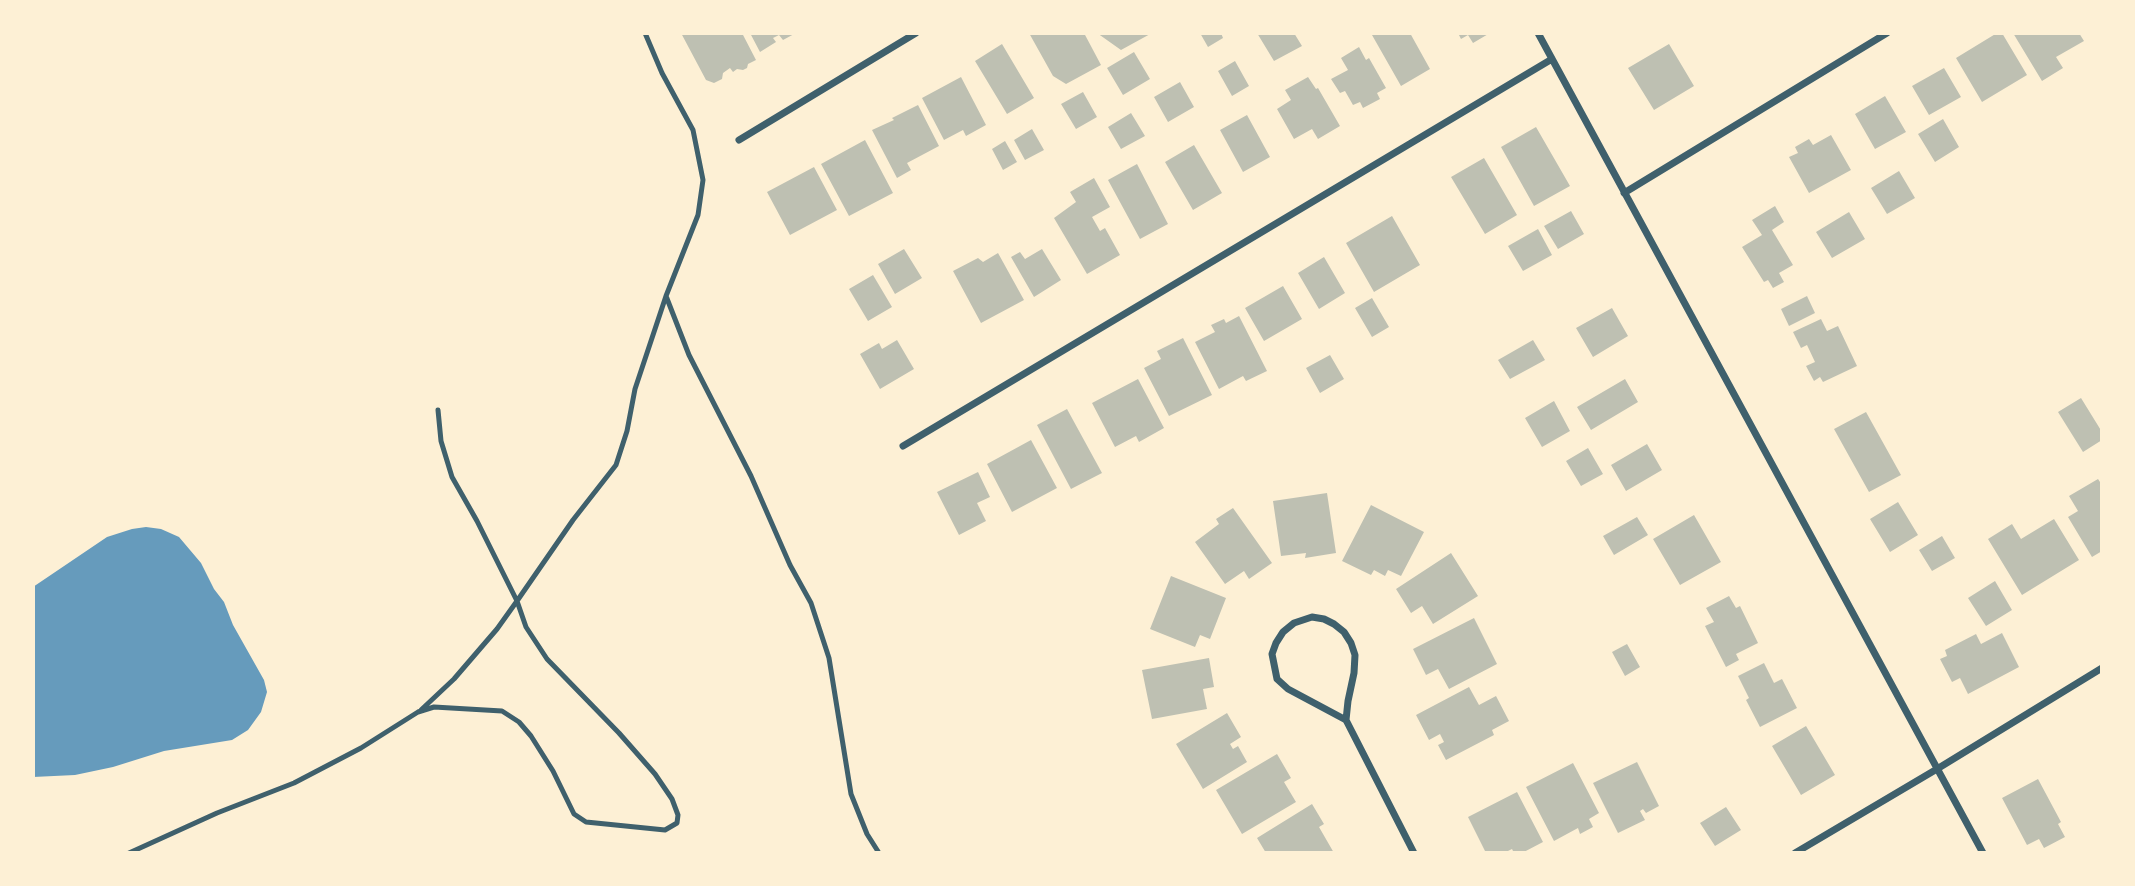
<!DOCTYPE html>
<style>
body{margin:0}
#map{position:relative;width:2135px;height:886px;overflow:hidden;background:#fdf0d5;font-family:Arial,sans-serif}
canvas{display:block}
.frame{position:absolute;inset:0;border:35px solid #fdf0d5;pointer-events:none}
</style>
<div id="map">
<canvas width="2135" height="886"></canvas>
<div class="frame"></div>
</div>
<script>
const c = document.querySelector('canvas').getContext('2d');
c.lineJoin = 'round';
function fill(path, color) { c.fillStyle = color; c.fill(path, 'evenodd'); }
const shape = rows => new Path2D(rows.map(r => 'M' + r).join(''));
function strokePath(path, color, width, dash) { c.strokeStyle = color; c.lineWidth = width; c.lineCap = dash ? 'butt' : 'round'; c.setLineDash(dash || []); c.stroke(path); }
const water = shape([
 [146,527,161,529,179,537,201,563,214,589,224,602,233,625,264,680,267,692,261,712,248,730,232,740,164,751,113,767,75,775,33,777,33,587,107,537,132,529]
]);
const building = shape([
 [681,33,742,33,756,60,748,64,747,68,743,70,737,69,733,72,730,68,723,73,722,79,714,83,706,80],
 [750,33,796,33,783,40,779,35,773,38,776,42,760,52],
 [1029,33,1084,33,1101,65,1066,84,1053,76],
 [1097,33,1152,33,1121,50],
 [1200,33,1221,33,1223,38,1208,47],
 [1257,33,1294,33,1302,46,1274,61],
 [1375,33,1410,33,1430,69,1401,86,1372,35],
 [1458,33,1490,33,1473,43,1468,35,1461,39],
 [1997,33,2002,33,2027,75,1982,102,1956,58],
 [2013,33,2079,33,2084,41,2056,57,2063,68,2042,81],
 [1002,44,1034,98,1007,114,975,61],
 [1669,44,1694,86,1654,110,1628,68],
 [1359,47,1366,60,1369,58,1386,88,1377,93,1380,99,1363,108,1360,102,1353,105,1345,91,1340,93,1331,79,1348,70,1341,58],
 [1134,52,1150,79,1123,95,1107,68],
 [1235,61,1249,86,1232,96,1218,71],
 [1944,68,1961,97,1929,115,1912,86],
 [961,77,986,125,966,136,963,130,944,140,922,98],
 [1308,77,1316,89,1318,88,1340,126,1318,139,1312,129,1294,139,1277,109,1291,100,1285,90],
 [1180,82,1194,107,1168,122,1154,97],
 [1083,92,1097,117,1076,129,1061,104],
 [1885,96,1906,132,1875,149,1855,114],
 [918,105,939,146,907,163,911,170,897,178,872,130,894,120,892,118],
 [1131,113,1145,136,1121,149,1108,127],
 [1247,115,1270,157,1243,172,1220,130],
 [1943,119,1959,147,1935,162,1918,134],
 [1536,127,1570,186,1534,206,1501,147],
 [1032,129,1044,150,1025,160,1014,140],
 [1831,135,1851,170,1809,193,1789,157,1798,153,1795,147,1809,139,1813,145],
 [865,140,893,193,849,216,821,164],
 [1005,141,1017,162,1003,170,992,149],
 [1194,145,1222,193,1193,210,1165,162],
 [1484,158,1517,215,1485,234,1451,177],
 [1137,164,1168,224,1140,239,1108,180],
 [814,167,837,210,790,235,767,192],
 [1899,171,1915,198,1887,214,1871,188],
 [1094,178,1110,207,1092,217,1100,231,1105,228,1120,255,1087,274,1054,218,1076,202,1070,192],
 [1775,206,1784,222,1772,230,1793,265,1779,273,1784,282,1773,288,1768,280,1764,282,1742,247,1762,235,1752,220],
 [1571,211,1584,234,1558,249,1544,226],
 [1849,212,1865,239,1832,258,1816,232],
 [1392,216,1420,265,1374,292,1346,243],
 [1538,229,1552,255,1523,271,1508,246],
 [904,249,922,278,895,294,878,264],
 [1042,249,1061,280,1034,297,1011,257,1020,252,1025,259],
 [998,253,1024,300,981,323,953,271,978,258,983,262],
 [1324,257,1345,293,1319,309,1298,273],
 [873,275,892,307,868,321,849,289],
 [1283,286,1302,319,1264,341,1245,308],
 [1807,296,1815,313,1789,326,1781,309],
 [1372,298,1389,327,1372,337,1355,308],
 [1612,308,1628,336,1593,357,1576,328],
 [1239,316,1267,371,1246,381,1243,376,1219,389,1195,342,1215,332,1211,325,1224,319,1226,323],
 [1821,319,1827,331,1838,326,1857,366,1823,382,1820,377,1814,381,1806,366,1815,362,1807,345,1801,348,1793,332],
 [1183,338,1212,395,1169,416,1144,368,1161,359,1157,351],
 [897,340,914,369,880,389,860,354,879,343,882,349],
 [1533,340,1545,360,1510,379,1498,360],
 [1330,355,1344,379,1320,393,1306,368],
 [1138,379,1164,428,1139,442,1136,436,1115,447,1092,403],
 [1625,379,1638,402,1591,430,1577,407],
 [2081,398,2102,432,2102,440,2083,452,2058,412],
 [1554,401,1570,431,1542,447,1525,418],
 [1067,409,1102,473,1071,489,1037,425],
 [1866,412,1901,475,1869,492,1834,429],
 [1031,440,1057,488,1012,512,987,464],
 [1647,444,1662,470,1626,491,1611,465],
 [1588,448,1603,474,1581,486,1566,461],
 [978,472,990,497,977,503,986,521,959,535,937,492],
 [2098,479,2102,485,2102,551,2092,557,2068,517,2078,511,2069,496],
 [1327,493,1336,553,1305,558,1306,553,1281,556,1273,501],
 [1898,502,1918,535,1890,552,1870,519],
 [1371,505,1424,532,1401,576,1388,570,1385,576,1374,570,1371,575,1342,561],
 [1233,508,1272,563,1249,579,1244,571,1225,584,1195,542,1219,524,1216,519],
 [1694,515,1721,562,1680,585,1653,539],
 [1637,517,1648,535,1614,555,1603,536],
 [2054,519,2079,560,2022,595,1988,539,2012,524,2021,539],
 [1942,536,1955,558,1932,571,1919,550],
 [1451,553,1478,596,1433,624,1422,606,1411,613,1396,589],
 [1171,576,1226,598,1210,639,1200,635,1195,647,1150,629],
 [1995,581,2012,610,1986,626,1968,598],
 [1729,596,1736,608,1740,606,1758,643,1736,654,1739,660,1726,667,1705,626,1714,622,1706,608],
 [1474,618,1497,664,1449,689,1438,669,1426,675,1413,649],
 [2002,633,2019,667,1968,694,1960,678,1952,682,1940,659,1947,656,1945,650,1976,634,1981,644],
 [1627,644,1640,667,1625,676,1612,652],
 [1209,658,1214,687,1203,689,1207,709,1152,719,1142,670],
 [1764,663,1774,683,1782,679,1797,708,1760,727,1746,700,1749,698,1738,676],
 [1469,687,1479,705,1496,696,1509,721,1492,730,1494,735,1446,760,1438,745,1444,742,1440,734,1429,740,1416,715],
 [1227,713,1241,737,1230,744,1233,749,1238,746,1247,762,1203,789,1176,744],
 [1806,726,1835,775,1801,795,1772,746],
 [1277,754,1291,778,1284,782,1296,802,1242,834,1216,790],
 [1637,762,1659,806,1646,813,1643,809,1640,811,1645,820,1618,833,1593,783],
 [1573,763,1599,813,1589,819,1593,827,1580,834,1578,828,1554,841,1526,787],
 [2038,779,2061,822,2058,824,2065,837,2044,848,2039,839,2027,845,2002,798],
 [1517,792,1543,842,1522,853,1514,853,1512,849,1504,853,1486,853,1468,817],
 [1312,804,1324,824,1319,827,1334,853,1266,853,1257,838],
 [1726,807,1741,830,1715,846,1700,823]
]);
const service = shape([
 [645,33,662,73,693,130,703,180,698,215,666,296,689,355,751,476,790,565,811,603,829,658,851,794,867,834,879,853],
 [421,710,454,679,497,629,517,601,477,521,452,477,441,441,438,410],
 [129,853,217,813,294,783,361,748,418,712,434,707,502,711,519,722,531,736,553,771,574,814,586,822,665,830,677,823,678,815,672,799,655,774,619,733,547,659,526,627,517,601,573,520,616,465,627,431,635,389,666,296]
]);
const minor = shape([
 [1538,33,1983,853],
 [739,140,916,33],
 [1624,193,1887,33],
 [903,446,1552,59],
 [1346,720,1348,701,1354,673,1355,655,1351,643,1344,632,1334,624,1324,619,1312,617,1294,623,1283,632,1276,643,1272,654,1277,679,1288,689,1346,720,1414,853],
 [1795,853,1937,769,2102,668]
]);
fill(water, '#669bbc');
fill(building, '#bec0b2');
strokePath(service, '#3f606c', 5);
strokePath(minor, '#3f606c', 7);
</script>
